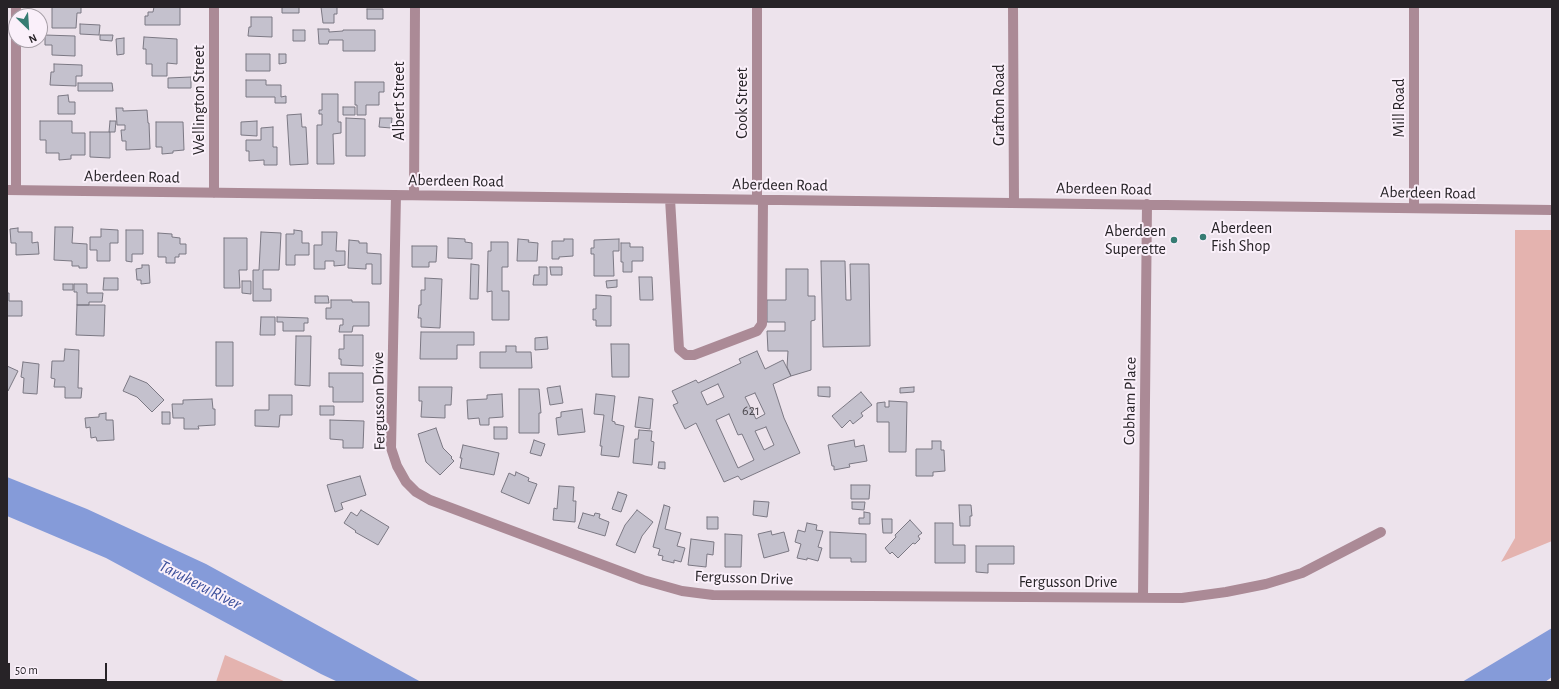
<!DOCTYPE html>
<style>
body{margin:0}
#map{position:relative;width:1559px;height:689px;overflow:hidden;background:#ede3ec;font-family:"Alegreya Sans",sans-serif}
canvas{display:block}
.frame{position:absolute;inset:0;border:8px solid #272327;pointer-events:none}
.north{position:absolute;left:8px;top:8px;width:40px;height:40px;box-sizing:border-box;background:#faf0fa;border:1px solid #a69ea6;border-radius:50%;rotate:155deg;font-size:11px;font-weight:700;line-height:16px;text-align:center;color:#272327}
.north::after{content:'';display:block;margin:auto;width:14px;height:18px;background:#367c73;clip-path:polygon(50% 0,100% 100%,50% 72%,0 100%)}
.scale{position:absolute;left:8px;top:663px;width:99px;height:18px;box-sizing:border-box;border:2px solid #272327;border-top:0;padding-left:5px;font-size:12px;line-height:14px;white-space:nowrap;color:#272327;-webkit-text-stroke:3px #faf0fa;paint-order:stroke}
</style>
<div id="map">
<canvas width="1559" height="689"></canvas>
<div class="frame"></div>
<div class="north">N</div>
<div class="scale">50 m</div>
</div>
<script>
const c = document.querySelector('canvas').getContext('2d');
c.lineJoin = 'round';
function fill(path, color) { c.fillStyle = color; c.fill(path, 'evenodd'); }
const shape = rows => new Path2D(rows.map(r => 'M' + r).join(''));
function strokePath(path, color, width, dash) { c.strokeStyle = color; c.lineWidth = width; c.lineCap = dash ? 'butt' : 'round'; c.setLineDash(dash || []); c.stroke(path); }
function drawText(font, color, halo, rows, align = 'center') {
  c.font = font + ' "Alegreya Sans",sans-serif'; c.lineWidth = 4; c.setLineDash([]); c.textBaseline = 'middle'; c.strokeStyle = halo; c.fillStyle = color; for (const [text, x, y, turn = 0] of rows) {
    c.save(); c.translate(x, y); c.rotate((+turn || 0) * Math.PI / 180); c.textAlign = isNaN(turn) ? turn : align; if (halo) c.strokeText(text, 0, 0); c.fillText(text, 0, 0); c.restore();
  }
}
const green = shape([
 [1515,230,1552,230,1552,541,1501,562,1515,538],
 [225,655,286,682,216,682]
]);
const water = shape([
 [7,477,87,509,206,564,421,682,338,682,321,674,106,558,7,516],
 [1552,628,1552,677,1545,682,1462,682]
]);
const building = shape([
 [52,7,81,7,81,13,77,13,76,28,52,28,52,7],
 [154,7,180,7,180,25,145,25,145,16,148,16,148,12,153,12,154,7],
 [282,7,299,7,299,13,282,13,282,7],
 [321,7,337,7,337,14,334,14,334,23,323,23,321,7],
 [367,9,383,9,383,19,367,19,367,9],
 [251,17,272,17,272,37,248,36,249,27,251,27,251,17],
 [80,24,100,25,99,35,80,34,80,24],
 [318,29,329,29,329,32,343,31,343,30,375,30,375,51,343,51,343,40,329,40,328,44,319,44,318,29],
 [293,30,305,30,305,41,293,41,293,30],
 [45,35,75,36,75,56,52,55,52,45,45,45,45,35],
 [100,35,113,35,112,41,100,40,100,35],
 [144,37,177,39,177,64,167,63,167,76,152,76,152,64,146,64,146,49,143,49,144,37],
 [124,38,124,54,117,55,116,39,124,38],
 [246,54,270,54,270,71,246,71,246,54],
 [279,54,286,54,286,63,279,64,279,54],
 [54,64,82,65,82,76,76,76,76,86,50,85,51,72,54,72,54,64],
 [191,77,191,88,168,88,168,78,191,77],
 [246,80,266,80,266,85,281,85,281,97,286,96,286,103,275,103,275,97,246,97,246,80],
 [355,82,384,82,384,92,379,92,379,105,366,105,366,115,357,115,357,105,355,105,355,82],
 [78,83,112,83,113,91,78,91,78,83],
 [322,94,338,94,338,122,341,122,341,133,333,134,334,164,317,164,317,125,322,125,322,114,319,114,319,110,322,110,322,94],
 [68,95,69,102,75,102,75,114,58,114,58,96,68,95],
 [343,107,355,107,355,115,343,115,343,107],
 [116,108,123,108,123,111,147,110,148,123,149,123,150,149,126,150,126,141,122,141,121,130,125,130,125,125,117,125,116,108],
 [301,114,302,127,306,127,308,164,290,165,287,115,301,114],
 [346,118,365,119,365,156,346,156,346,118],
 [380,118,392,118,391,128,379,127,380,118],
 [40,121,72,121,72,133,85,133,85,155,71,155,71,159,59,160,59,153,46,153,46,140,40,140,40,121],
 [110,121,116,121,115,132,109,132,110,121],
 [257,121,257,136,241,135,241,122,257,121],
 [156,122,183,122,184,150,173,151,173,153,162,154,162,147,156,147,156,122],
 [273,127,273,147,277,147,277,165,264,165,264,160,249,161,249,151,246,151,246,140,261,140,261,128,273,127],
 [90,132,110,132,110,158,90,157,90,132],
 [55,227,73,227,72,243,87,244,87,268,79,268,79,266,72,266,72,261,54,260,55,227],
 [18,228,18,232,32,232,32,243,38,242,39,254,16,255,16,243,11,243,10,229,18,228],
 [101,229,118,230,118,243,110,243,110,261,97,261,97,250,90,250,90,237,101,237,101,229],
 [126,230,143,230,143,254,132,254,132,262,126,261,126,230],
 [294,230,302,231,302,243,309,243,309,255,295,255,295,265,286,265,286,234,294,234,294,230],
 [261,232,281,233,279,270,263,270,263,289,271,289,271,301,253,301,253,270,259,270,261,232],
 [322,232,337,232,336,251,345,251,345,265,334,266,334,261,325,261,325,269,314,269,314,245,322,245,322,232],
 [158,233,172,234,172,237,180,238,180,244,186,244,186,254,179,254,179,257,175,257,175,263,166,263,166,257,158,257,158,233],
 [224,238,247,238,247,270,239,270,240,288,224,288,224,238],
 [448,238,465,239,465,242,472,243,472,259,448,258,448,238],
 [518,239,529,240,528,242,538,243,537,261,517,261,518,239],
 [564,239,573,239,573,256,559,257,559,259,552,259,552,241,564,241,564,239],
 [619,239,619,251,613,251,614,276,594,276,594,254,591,254,591,248,594,248,594,240,619,239],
 [349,240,359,241,359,243,367,243,367,253,381,254,381,284,372,284,372,264,366,264,366,269,348,268,349,240],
 [491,242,508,242,508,267,502,267,502,291,509,291,509,320,492,320,492,291,487,292,488,251,491,251,491,242],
 [621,243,630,243,630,247,643,247,643,261,632,261,632,272,623,272,623,262,621,262,621,243],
 [412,246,437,246,436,262,429,262,429,267,412,267,412,246],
 [821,261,845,261,846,300,851,300,850,264,869,264,870,346,823,347,821,261],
 [471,264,479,265,478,299,470,299,471,264],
 [142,265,149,265,150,283,141,284,141,280,137,280,136,269,142,268,142,265],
 [539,267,547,267,547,285,533,285,534,275,539,275,539,267],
 [550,267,562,267,562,275,551,275,550,267],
 [786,269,808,269,808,296,815,296,815,320,811,321,811,370,791,376,787,367,788,351,768,351,767,331,785,331,785,322,767,322,767,300,786,300,786,269],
 [639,277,652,277,653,300,640,300,639,277],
 [104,278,118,278,118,290,103,290,104,278],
 [425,278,442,279,440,328,421,327,421,318,418,318,419,305,421,305,421,290,425,290,425,278],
 [617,280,617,287,607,288,606,281,617,280],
 [242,281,251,281,251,294,242,293,242,281],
 [63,284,73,284,73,290,63,290,63,284],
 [74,284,87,284,87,293,103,293,102,302,89,302,89,305,77,305,77,292,74,292,74,284],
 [7,293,9,293,9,301,22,301,22,316,7,316,7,293],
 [596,295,611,296,611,326,596,326,596,320,593,320,593,309,596,309,596,295],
 [315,296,328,296,329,303,315,303,315,296],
 [331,300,352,300,352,302,369,302,369,326,353,326,352,332,339,332,340,325,343,325,343,319,326,319,326,308,331,308,331,300],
 [77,305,105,305,104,336,76,335,77,305],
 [261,317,275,317,275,335,260,335,261,317],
 [277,317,308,318,308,323,304,323,304,331,283,331,283,322,277,322,277,317],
 [421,332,474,332,474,345,457,345,457,359,420,359,421,332],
 [344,335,363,335,363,366,341,365,341,359,339,359,339,349,344,349,344,335],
 [296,336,311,336,310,386,295,385,296,336],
 [547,337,548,349,535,350,535,338,547,337],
 [216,342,233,342,233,386,216,386,216,342],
 [611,344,629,344,629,377,612,377,611,344],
 [506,346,516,346,516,352,531,352,532,368,480,368,480,352,506,352,506,346],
 [65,349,79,350,78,388,82,388,81,398,65,398,65,387,54,387,55,379,51,378,52,361,64,361,65,349],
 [757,351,765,369,783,360,791,376,773,384,784,418,800,453,741,480,738,476,724,482,696,423,685,429,673,405,678,403,672,391,696,380,698,383,741,363,739,359,757,351],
 [718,384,724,397,707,405,701,392,718,384],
 [755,393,765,414,756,419,745,397,755,393],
 [729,414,738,435,742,434,754,460,738,468,716,420,729,414],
 [766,427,774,445,764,450,755,431,766,427],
 [23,362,39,364,37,394,23,393,24,378,21,377,23,362],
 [7,366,18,371,8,391,7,390,7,366],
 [329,373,363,373,363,402,333,402,333,387,329,387,329,373],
 [130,376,147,383,164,400,152,412,137,397,123,391,130,376],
 [560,386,563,403,550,405,547,388,560,386],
 [419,387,452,387,451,405,445,405,445,418,421,417,422,401,419,401,419,387],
 [818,387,830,387,830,397,818,396,818,387],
 [914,387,914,392,900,393,900,388,914,387],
 [519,389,539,389,541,413,539,413,539,433,519,433,519,389],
 [861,392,872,405,861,413,863,416,853,424,850,420,842,428,832,416,861,392],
 [502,394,503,417,489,418,489,425,480,425,479,418,468,419,467,400,487,399,487,395,502,394],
 [596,394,615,396,612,421,615,422,615,424,624,426,619,457,601,455,602,446,600,446,604,415,594,414,596,394],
 [269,395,292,395,292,415,280,415,279,427,255,426,255,410,269,410,269,395],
 [639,397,653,399,650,429,635,427,639,397],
 [212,399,213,409,215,409,215,425,198,426,199,429,184,429,184,418,173,418,172,404,183,404,183,400,212,399],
 [889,401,907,402,906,452,889,452,889,422,877,422,877,403,885,402,885,407,889,407,889,401],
 [320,406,334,406,334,415,320,415,320,406],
 [582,409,585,432,558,435,556,418,561,417,561,412,582,409],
 [162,412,170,412,170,424,162,424,162,412],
 [106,413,106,420,113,420,114,440,97,441,96,437,91,438,90,427,86,428,85,418,99,417,99,414,106,413],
 [330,420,364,421,363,448,343,448,343,440,330,439,330,420],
 [494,427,507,427,507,439,494,439,494,427],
 [436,428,443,448,452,457,451,458,454,461,440,475,426,462,418,434,436,428],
 [639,430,652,431,651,441,654,442,652,465,633,463,635,439,638,439,639,430],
 [534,440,545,444,541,456,530,453,534,440],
 [854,440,855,447,864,445,867,461,849,464,850,467,834,470,834,466,832,466,828,445,854,440],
 [932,441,941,441,941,450,944,450,945,471,933,472,933,476,916,476,916,449,932,449,932,441],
 [463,445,499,453,494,475,460,468,462,458,460,458,463,445],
 [659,462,665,462,665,469,658,468,659,462],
 [516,472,529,478,528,481,537,484,529,504,501,492,509,473,515,476,516,472],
 [360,476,366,495,341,503,343,509,335,512,327,485,360,476],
 [851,485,870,485,869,499,851,499,851,485],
 [559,486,574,487,573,501,576,501,575,522,553,520,554,508,557,509,559,486],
 [618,492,627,495,621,512,612,509,618,492],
 [754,501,769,502,767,517,753,515,754,501],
 [852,502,865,502,864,510,852,509,852,502],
 [664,505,670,507,665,529,681,533,677,546,685,548,681,562,674,560,674,563,662,560,663,556,658,555,660,549,653,547,664,505],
 [959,505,971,505,972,516,970,516,970,526,960,526,959,505],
 [361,510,389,527,378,545,355,532,356,531,344,523,351,512,357,516,361,510],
 [637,510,653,522,642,536,635,553,616,545,625,525,637,510],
 [864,512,870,513,870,524,859,524,859,518,864,518,864,512],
 [583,513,594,516,595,513,600,514,599,518,609,522,605,536,578,528,583,513],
 [707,517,718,517,718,529,707,529,707,517],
 [882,519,892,519,892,533,883,533,882,519],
 [910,520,922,533,918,536,920,539,915,544,913,543,898,558,892,552,890,554,885,548,896,537,895,535,910,520],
 [807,523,817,525,816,530,823,531,818,547,822,548,818,561,807,558,807,560,797,558,801,544,795,542,798,530,805,532,807,523],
 [935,523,953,523,953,545,965,545,965,563,935,563,935,523],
 [771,531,772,535,784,532,789,551,764,558,758,534,771,531],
 [830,532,866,534,866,562,851,562,851,558,830,558,830,532],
 [725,534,742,535,741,567,725,567,725,534],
 [691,539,714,542,713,555,707,554,706,567,688,565,691,539],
 [976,546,1014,546,1014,564,988,564,988,573,976,572,976,546]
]);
const minor = shape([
 [16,7,16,190],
 [1013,7,1014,203],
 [1414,7,1414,208],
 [7,190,1552,210],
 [214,193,214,7],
 [396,195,391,448,397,466,406,482,416,492,430,500,643,580,682,591,713,595,1182,598,1226,592,1266,584,1302,573,1381,532],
 [414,195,415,7],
 [670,199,679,349,686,355,694,355,757,331,762,324,763,200],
 [757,200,757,7],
 [1143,597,1147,204]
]);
const markers = [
 [1203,237,4,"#367c73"],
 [1174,240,4,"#367c73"]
];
const numberNames = [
 ["621",751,411]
];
const streetNames = [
 ["Wellington Street",199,100,-90],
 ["Albert Street",399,101,-90],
 ["Cook Street",742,103,-90],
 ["Grafton Road",999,105,-90],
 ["Mill Road",1399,108,-90],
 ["Aberdeen Road",132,177,1],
 ["Aberdeen Road",456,181,1],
 ["Aberdeen Road",780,185,1],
 ["Aberdeen Road",1104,189,1],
 ["Aberdeen Road",1428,193,1],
 ["Fergusson Drive",379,401,-91],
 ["Cobham Place",1130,401,-89],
 ["Fergusson Drive",744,578,2],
 ["Fergusson Drive",1068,582]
];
const poiNames = [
 ["Aberdeen",1211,228],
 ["Fish Shop",1211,246],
 ["Aberdeen",1166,231,"right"],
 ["Superette",1166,249,"right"]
];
const waterNames = [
 ["Taruheru River",200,585,27]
];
fill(green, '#e4b3af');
fill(water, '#859bd9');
fill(building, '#c4c1cd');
strokePath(building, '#7b7883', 1);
strokePath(minor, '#ab8a96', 10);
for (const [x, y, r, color] of markers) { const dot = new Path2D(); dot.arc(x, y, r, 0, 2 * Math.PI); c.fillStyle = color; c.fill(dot); strokePath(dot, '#faf0fa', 1.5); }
drawText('14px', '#4e4a50', null, numberNames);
drawText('16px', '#272327', '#faf0fa', streetNames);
drawText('16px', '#272327', '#faf0fa', poiNames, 'left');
drawText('italic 17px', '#3b4f9b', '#faf0fa', waterNames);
</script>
